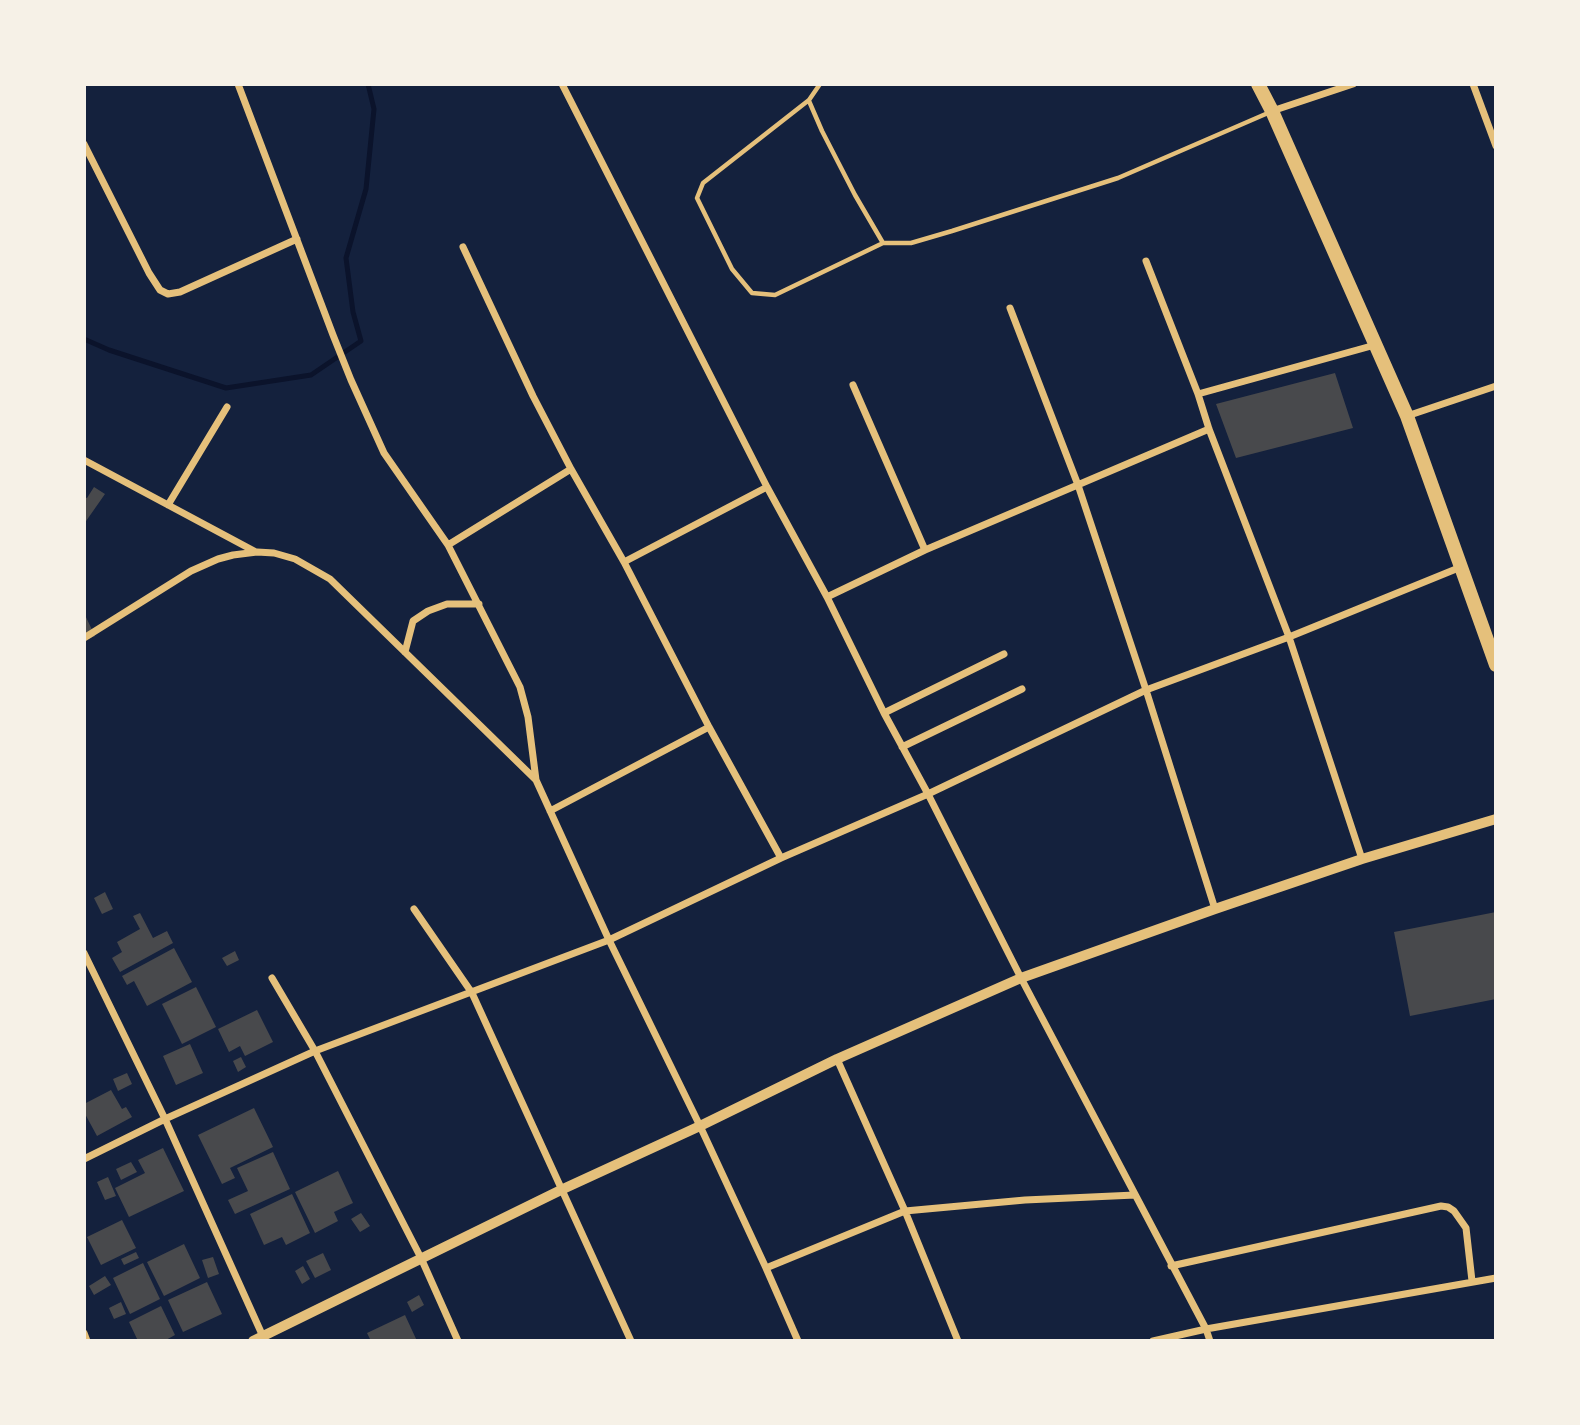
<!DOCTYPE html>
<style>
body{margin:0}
#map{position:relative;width:1580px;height:1425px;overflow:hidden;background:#14213d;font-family:"Asap Condensed",sans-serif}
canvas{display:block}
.frame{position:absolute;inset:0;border:86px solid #f6f1e7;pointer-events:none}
</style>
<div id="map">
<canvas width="1580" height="1425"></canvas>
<div class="frame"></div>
</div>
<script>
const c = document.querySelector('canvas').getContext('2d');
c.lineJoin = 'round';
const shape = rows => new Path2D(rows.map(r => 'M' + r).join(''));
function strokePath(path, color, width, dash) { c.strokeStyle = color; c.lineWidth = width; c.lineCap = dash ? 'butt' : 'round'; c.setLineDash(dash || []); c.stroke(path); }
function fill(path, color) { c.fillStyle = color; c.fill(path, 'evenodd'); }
const stream = shape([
 [84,339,109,350,226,388,311,375,361,341,353,312,346,258,366,189,374,109,368,84]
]);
const building = shape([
 [1335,373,1353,428,1236,458,1216,404],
 [94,487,105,494,84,524,84,497,87,498],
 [84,613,95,636,84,641],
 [105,892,113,909,102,914,94,898],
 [1496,912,1496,999,1410,1016,1394,932],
 [140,913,153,938,167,931,173,943,120,972,112,958,122,952,117,942,140,929,133,916],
 [174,948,192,982,147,1006,134,981,127,985,122,976],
 [235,951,239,960,227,966,222,958],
 [196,987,216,1027,182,1044,162,1004],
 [257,1010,273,1042,245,1056,240,1046,229,1052,218,1029],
 [190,1044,203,1073,176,1085,163,1056],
 [241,1057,246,1067,238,1072,233,1061],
 [127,1073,132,1084,118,1091,113,1079],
 [111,1090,122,1109,126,1107,132,1117,97,1136,84,1112,84,1104],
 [254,1108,273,1147,230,1168,235,1178,222,1184,198,1135],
 [163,1148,184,1191,129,1217,115,1188,145,1173,138,1160],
 [273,1152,290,1189,235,1214,228,1200,248,1191,237,1168],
 [131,1162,137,1172,121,1180,116,1169],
 [338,1171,353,1203,334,1212,338,1221,315,1233,295,1192],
 [108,1177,116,1196,105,1200,97,1182],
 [292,1194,310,1233,286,1245,282,1237,264,1245,250,1214],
 [361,1213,370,1226,360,1232,351,1219],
 [122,1220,136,1248,101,1265,87,1237],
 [184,1244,200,1278,164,1296,147,1262],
 [136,1252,139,1258,124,1265,121,1259],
 [323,1253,331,1270,315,1278,306,1261],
 [213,1257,219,1274,208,1278,202,1260],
 [143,1263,160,1299,130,1314,113,1278],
 [303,1266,310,1279,302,1284,295,1271],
 [105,1276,111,1285,94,1295,89,1286],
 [207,1282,222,1314,183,1332,168,1300],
 [419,1295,424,1305,412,1312,407,1302],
 [121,1302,126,1314,114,1319,109,1308],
 [161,1306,175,1335,164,1341,138,1341,129,1322],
 [405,1315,417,1341,371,1341,367,1333]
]);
const service = shape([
 [820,84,809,100,703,183,697,198,732,269,752,293,775,295,883,243,911,243,952,231,1118,178,1268,113],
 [809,101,822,131,855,195,883,243]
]);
const minor = shape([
 [238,84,333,335,351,380,384,453,448,545,520,687,528,717,536,780,609,940,700,1126,766,1268,905,1211,1025,1200,1135,1195],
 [562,84,767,487,827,597,884,713,928,794,1021,978,1206,1329,1210,1341],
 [1473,84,1496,146],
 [1272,111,1353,84],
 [84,144,149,273,160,290,168,294,180,292,297,239],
 [463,247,533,396,571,469,624,562],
 [1146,261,1198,394,1209,429,1289,637,1362,859],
 [1010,308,1078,485,1146,690,1215,909],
 [853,385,925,550],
 [1198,394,1375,345],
 [1407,416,1496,386],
 [84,460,256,552],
 [767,487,624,562,709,727,781,858],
 [168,505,227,407],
 [448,545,571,469],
 [827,597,925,550,1209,429],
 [84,638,191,571,218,559,233,555,257,552,274,553,295,559,330,579,536,780],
 [405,652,413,621,428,611,447,604,479,604],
 [884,713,1004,654],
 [902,747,1022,689],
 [550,811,709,727],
 [414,909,472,993,631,1341],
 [84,953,165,1119,265,1341],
 [272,978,315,1051,421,1258,458,1341],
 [837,1059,905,1211,958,1341],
 [84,1159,165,1119,315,1051,609,940,781,858,928,794,1146,690,1289,637,1461,567],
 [1171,1266,1441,1206,1448,1207,1454,1211,1466,1228,1472,1281],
 [766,1268,798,1341],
 [84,1333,87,1341],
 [1153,1341,1206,1329,1496,1278]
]);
const tertiary = shape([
 [253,1341,563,1189,700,1126,837,1059,1021,978,1215,909,1362,859,1496,819]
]);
const trunk = shape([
 [1258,84,1272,111,1407,416,1496,665]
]);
strokePath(stream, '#0b132b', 5);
fill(building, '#48494c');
strokePath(service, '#e5c07b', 4.5);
strokePath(minor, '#e5c07b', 7);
strokePath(tertiary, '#e5c07b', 10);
strokePath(trunk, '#e5c07b', 14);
</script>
